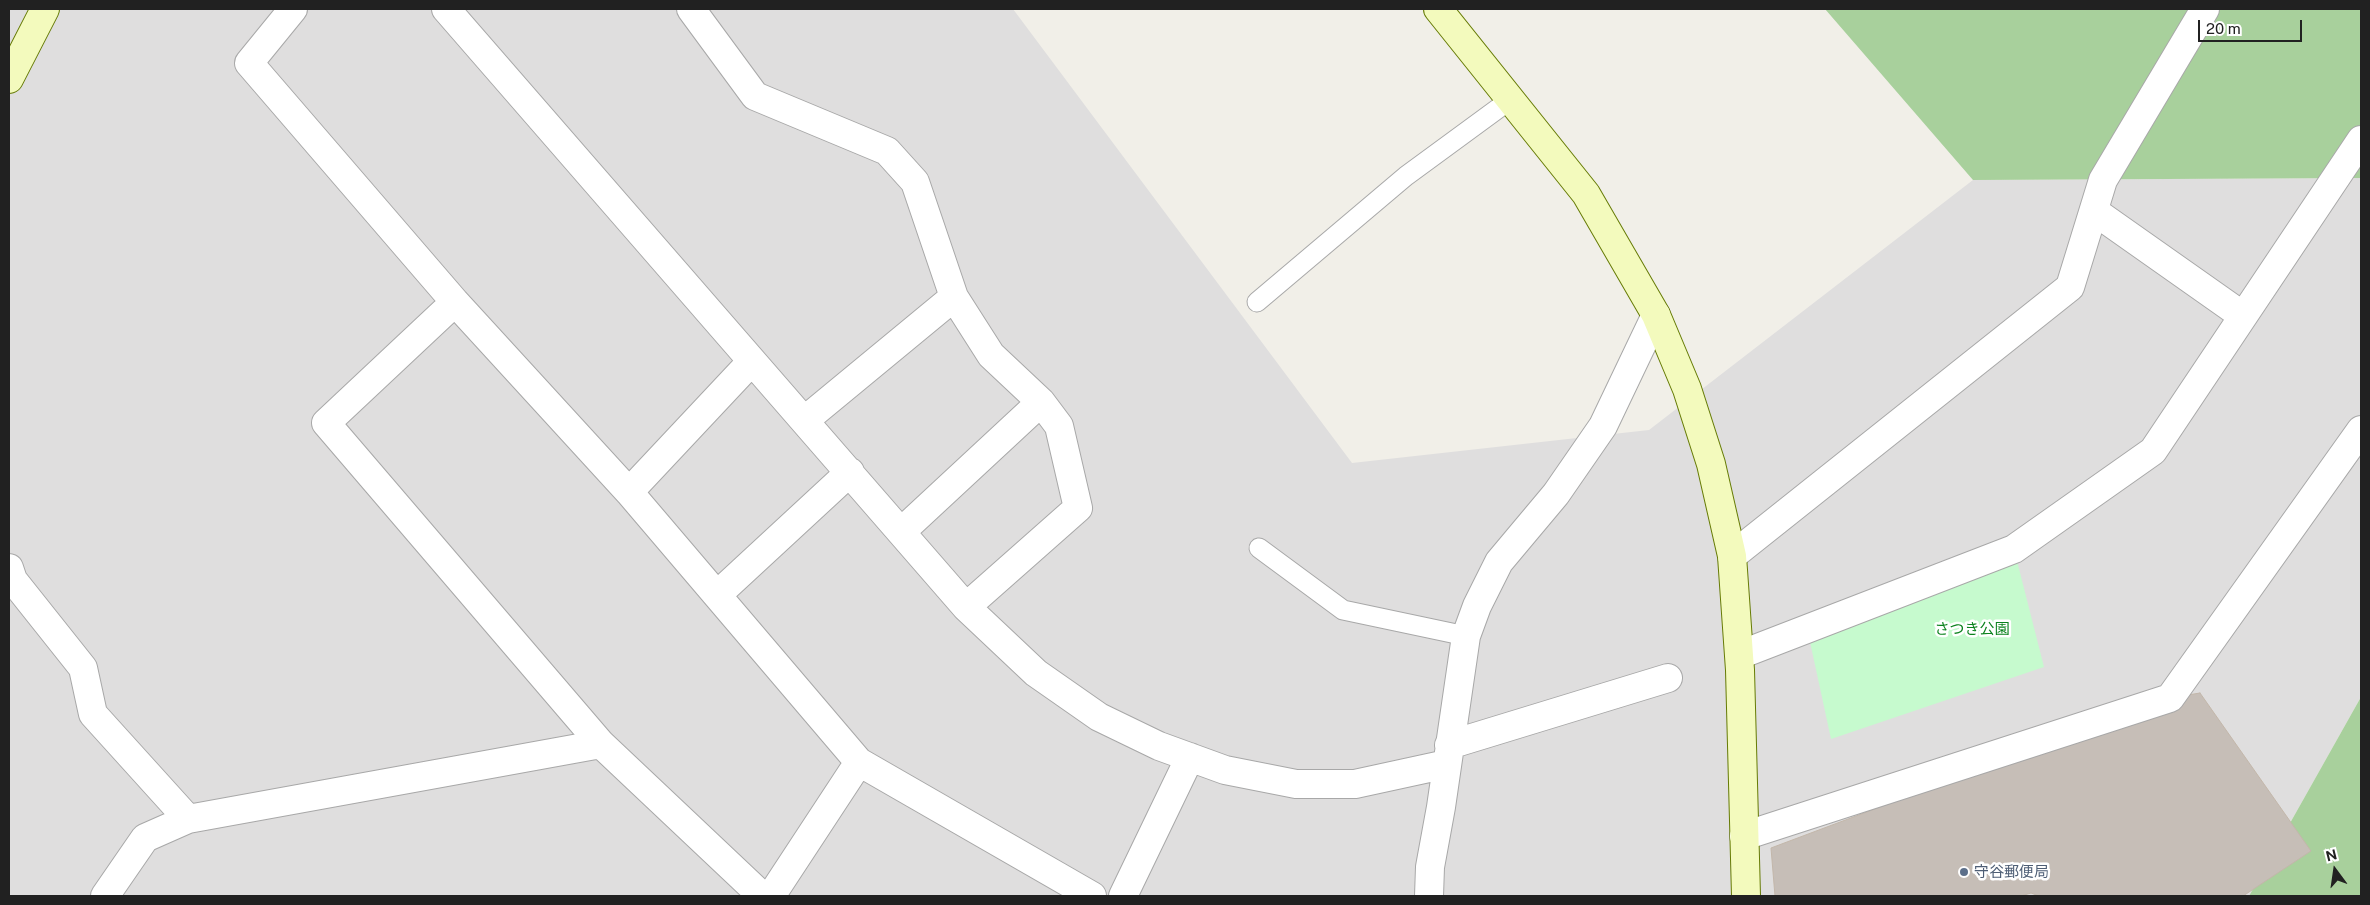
<!DOCTYPE html>
<meta charset="utf-8">
<style>
body{margin:0}
#map{position:relative;width:2370px;height:905px;overflow:hidden;background:#f1efe8;font-family:"Public Sans",sans-serif}
canvas{display:block}
.frame{position:absolute;inset:0;border:10px solid #212121;pointer-events:none}
.north{position:absolute;left:2310px;top:845px;width:50px;height:50px;-webkit-text-stroke:4px #fff;paint-order:stroke;rotate:346deg;font-size:14px;font-weight:700;line-height:20px;text-align:center;color:#212121}
.north::after{content:'';display:block;margin:auto;width:18px;height:22px;background:#212121;clip-path:polygon(50% 0,100% 100%,50% 72%,0 100%)}
.scale{position:absolute;left:2198px;top:20px;width:104px;height:22px;box-sizing:border-box;border:2px solid #212121;border-top:0;padding-left:6px;font-size:15px;line-height:18px;white-space:nowrap;color:#212121;-webkit-text-stroke:4px #fff;paint-order:stroke}
</style>
<div id="map">
<canvas width="2370" height="905"></canvas>
<div class="frame"></div>
<div class="north">N</div>
<div class="scale">20 m</div>
</div>
<script>
const c = document.querySelector('canvas').getContext('2d');
c.lineJoin = 'round';
function fill(path, color) { c.fillStyle = color; c.fill(path, 'evenodd'); }
const shape = rows => new Path2D(rows.map(r => 'M' + r).join(''));
function strokePath(path, color, width, dash) { c.strokeStyle = color; c.lineWidth = width; c.lineCap = dash ? 'butt' : 'round'; c.setLineDash(dash || []); c.stroke(path); }
function drawText(font, color, halo, rows, align = 'center') {
  c.font = font + ' "Public Sans","Noto Sans JP",sans-serif'; c.lineWidth = 5; c.setLineDash([]); c.textBaseline = 'middle'; c.strokeStyle = halo; c.fillStyle = color; for (const [text, x, y, turn = 0] of rows) {
    c.save(); c.translate(x, y); c.rotate((+turn || 0) * Math.PI / 180); c.textAlign = isNaN(turn) ? turn : align; if (halo) c.strokeText(text, 0, 0); c.fillText(text, 0, 0); c.restore();
  }
}
const residential = shape([
 [9,9,1013,9,1352,463,1649,430,1973,180,2361,178,2361,697,2249,896,9,896]
]);
const forest = shape([
 [1825,9,2361,9,2361,178,1973,180],
 [2361,697,2361,896,2249,896]
]);
const park = shape([
 [2014,549,2044,667,1831,739,1807,628]
]);
const building = shape([
 [2200,693,2311,851,2243,896,2039,896,2031,893,2021,896,1775,896,1771,848,2170,698,2200,693]
]);
const lane = shape([
 [1257,302,1406,176,1511,99],
 [1259,548,1343,610,1466,636]
]);
const street = shape([
 [293,9,249,63,455,302,629,492],
 [446,9,966,607,1036,673,1099,717,1159,746,1225,770,1296,784,1355,784,1447,764],
 [691,9,755,96,887,151,915,182,954,297,805,420],
 [2094,211,2243,316],
 [954,297,991,355,1041,402,1059,426,1078,508,966,607],
 [455,302,326,423,601,744,762,896],
 [751,362,629,492,859,762,1092,896],
 [901,532,1041,402],
 [1732,556,2070,287,2103,180,2205,9],
 [9,568,13,580,83,668,93,714,188,819],
 [717,595,850,472],
 [1742,654,2014,549,2153,451,2361,140],
 [1449,745,1668,678],
 [1744,836,2170,698,2361,430],
 [105,896,145,838,188,819,601,744],
 [771,896,859,762],
 [1123,896,1190,757],
 [1429,896,1430,867,1441,807,1466,636,1477,606,1499,562,1556,494,1603,426,1656,315]
]);
const secondary = shape([
 [1438,9,1586,194,1656,315,1687,389,1711,464,1732,556,1740,670,1746,896],
 [9,79,45,9]
]);
const markers = [
 [1964,872,5,"#5c6f8a"]
];
const parkNames = [
 ["さつき公園",1972,629]
];
const serviceNames = [
 ["守谷郵便局",1974,872]
];
fill(residential, '#dfdede');
fill(forest, '#a8d09c');
fill(park, '#c6face');
fill(building, '#c6beb7');
strokePath(building, '#c3b7aa', 1);
strokePath(lane, '#a8a8a8', 21);
strokePath(street, '#a8a8a8', 30);
strokePath(secondary, '#667b05', 30);
strokePath(lane, '#fff', 19);
strokePath(street, '#fff', 28);
strokePath(secondary, '#f3fabd', 28);
for (const [x, y, r, color] of markers) { const dot = new Path2D(); dot.arc(x, y, r, 0, 2 * Math.PI); c.fillStyle = color; c.fill(dot); strokePath(dot, '#fff', 2); }
drawText('15px', '#0c821e', '#fff', parkNames);
drawText('15px', '#4e5e75', '#fff', serviceNames, 'left');
</script>
